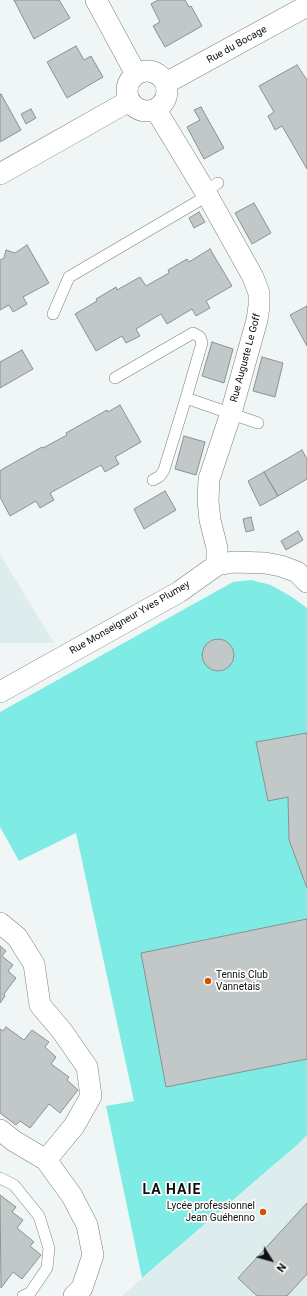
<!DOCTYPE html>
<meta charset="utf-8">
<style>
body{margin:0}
#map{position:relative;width:307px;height:1296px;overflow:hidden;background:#f0f6f6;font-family:Roboto,sans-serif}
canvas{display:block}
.north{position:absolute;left:251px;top:1240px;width:40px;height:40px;-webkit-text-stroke:3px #fff;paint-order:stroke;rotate:127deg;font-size:11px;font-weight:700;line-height:16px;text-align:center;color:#0e1010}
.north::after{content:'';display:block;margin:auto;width:14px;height:18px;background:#0e1010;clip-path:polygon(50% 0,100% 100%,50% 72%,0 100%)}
</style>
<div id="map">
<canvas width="307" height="1296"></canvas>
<div class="north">N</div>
</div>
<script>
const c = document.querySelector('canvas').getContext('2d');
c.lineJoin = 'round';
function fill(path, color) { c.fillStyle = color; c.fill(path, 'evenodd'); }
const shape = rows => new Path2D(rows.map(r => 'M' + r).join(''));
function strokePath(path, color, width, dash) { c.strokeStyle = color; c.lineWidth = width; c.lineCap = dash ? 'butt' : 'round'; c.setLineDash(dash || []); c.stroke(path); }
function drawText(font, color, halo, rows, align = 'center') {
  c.font = font + ' Roboto,sans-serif'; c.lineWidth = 3.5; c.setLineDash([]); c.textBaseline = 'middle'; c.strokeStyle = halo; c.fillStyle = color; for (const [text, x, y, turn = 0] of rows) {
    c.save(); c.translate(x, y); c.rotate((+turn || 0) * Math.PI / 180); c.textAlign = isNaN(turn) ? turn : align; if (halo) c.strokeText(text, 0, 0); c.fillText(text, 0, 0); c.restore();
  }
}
const built = shape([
 [0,554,54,643,0,643],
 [307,1135,307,1296,122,1296,297,1145]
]);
const green = shape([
 [251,580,271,585,292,597,307,608,307,1135,297,1145,142,1278,106,1106,134,1101,76,833,19,861,0,827,0,712,233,582]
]);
const building = shape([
 [14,0,59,0,70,18,34,39,14,0],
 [158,0,185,0,189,7,191,6,202,26,165,47,153,26,160,22,151,4,158,0],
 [76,46,84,60,91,56,103,77,67,98,47,62,76,46],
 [297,65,307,80,307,169,282,126,275,130,268,116,274,112,259,86,297,65],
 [1,94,21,130,0,142,0,95,1,94],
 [201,107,224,148,204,159,187,127,200,120,194,110,201,107],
 [31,109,36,118,26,124,21,114,31,109],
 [254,203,271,233,252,244,235,213,254,203],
 [199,212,205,222,194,228,189,218,199,212],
 [27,245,49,283,23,297,27,304,13,312,9,305,0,310,0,260,4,258,6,250,15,253,27,245],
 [210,249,232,286,206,301,210,308,196,316,192,309,167,324,161,314,136,329,140,336,126,343,122,336,96,351,75,314,97,301,96,299,116,287,117,290,140,277,146,286,169,273,168,270,187,259,189,262,210,249],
 [307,306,307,346,290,315,307,306],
 [212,342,233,349,224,383,202,376,212,342],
 [22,350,33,369,0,388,0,362,22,350],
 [262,357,283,363,275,397,253,391,262,357],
 [120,405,141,442,115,457,119,464,105,472,101,465,50,493,54,500,40,508,36,501,10,516,0,497,0,472,1,470,42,447,43,448,67,435,66,433,107,410,108,412,120,405],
 [184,436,205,442,196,475,175,469,184,436],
 [302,450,307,459,307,479,278,496,264,472,302,450],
 [264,472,278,496,260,506,248,481,264,472],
 [165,491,176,510,144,529,134,509,165,491],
 [251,517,254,530,246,532,243,519,251,517],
 [298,531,303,540,286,550,281,541,298,531],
 '202 655a16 16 0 1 1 32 0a16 16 0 1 1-32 0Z',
 [307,733,307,888,289,840,288,797,268,801,256,742,307,733],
 [307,919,307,1059,166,1087,141,953,307,919],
 [0,946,6,951,2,956,13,965,8,971,16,978,4,994,5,996,0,1003,0,946],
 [6,1027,24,1040,32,1030,49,1042,45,1047,56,1057,51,1064,69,1077,67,1080,78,1090,60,1113,49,1104,30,1128,20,1121,16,1125,0,1113,0,1029,3,1031,6,1027],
 [0,1195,16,1207,12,1212,23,1220,17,1228,34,1242,30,1246,41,1255,22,1279,13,1272,1,1288,0,1195],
 [307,1203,307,1274,287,1296,257,1296,238,1278,307,1203]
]);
const lane = shape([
 [205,191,218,183],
 [53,314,69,277,207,196],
 [115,378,193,333,200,337,202,343,186,398,258,423],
 [153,480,160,476,164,470,186,398],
 [0,1178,14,1185,39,1216,49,1248,47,1268,30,1293,23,1296]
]);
const street = shape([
 [96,0,136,74],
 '127 91a20 20 0 1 1 40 0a20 20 0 1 1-40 0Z',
 [166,83,307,6],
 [156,110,205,191,253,277,259,293,259,306,257,320,231,413,209,479,208,501,210,520,217,548,217,565],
 [0,174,129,101],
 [0,692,179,592,217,565,233,562,265,563,281,566,297,572,307,582],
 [0,923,17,937,34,964,40,1005,62,1031,87,1067,91,1096,74,1126,46,1160],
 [0,1130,14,1141,46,1160,72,1196,87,1225,93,1255,82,1288,74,1296]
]);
const markers = [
 [208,981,4,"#d44f0a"],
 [263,1212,4,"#d44f0a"]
];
const streetNames = [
 ["Rue du Bocage",237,45,-29],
 ["Rue Auguste Le Goff",246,358,-75],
 ["Rue Monseigneur Yves Plumey",130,618,-30]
];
const poiNames = [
 ["Tennis Club",216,975],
 ["Vannetais",216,987],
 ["Lycée professionnel",255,1206,"right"],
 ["Jean Guéhenno",255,1218,"right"]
];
const districtNames = [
 ["LA HAIE",172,1190]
];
fill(built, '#ddecec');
fill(green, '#7febe5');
fill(building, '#c1c8c7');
strokePath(building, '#8c9191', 1);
strokePath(lane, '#7a7f7f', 12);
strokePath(street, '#7a7f7f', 22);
strokePath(lane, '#fff', 11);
strokePath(street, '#fff', 21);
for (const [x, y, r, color] of markers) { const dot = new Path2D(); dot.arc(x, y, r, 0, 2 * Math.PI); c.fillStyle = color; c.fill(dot); strokePath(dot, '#fff', 1.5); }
drawText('10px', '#0e1010', '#fff', streetNames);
drawText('10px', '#0e1010', '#fff', poiNames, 'left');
c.letterSpacing = '1px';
drawText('bold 14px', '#0e1010', '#fff', districtNames);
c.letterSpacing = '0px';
</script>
